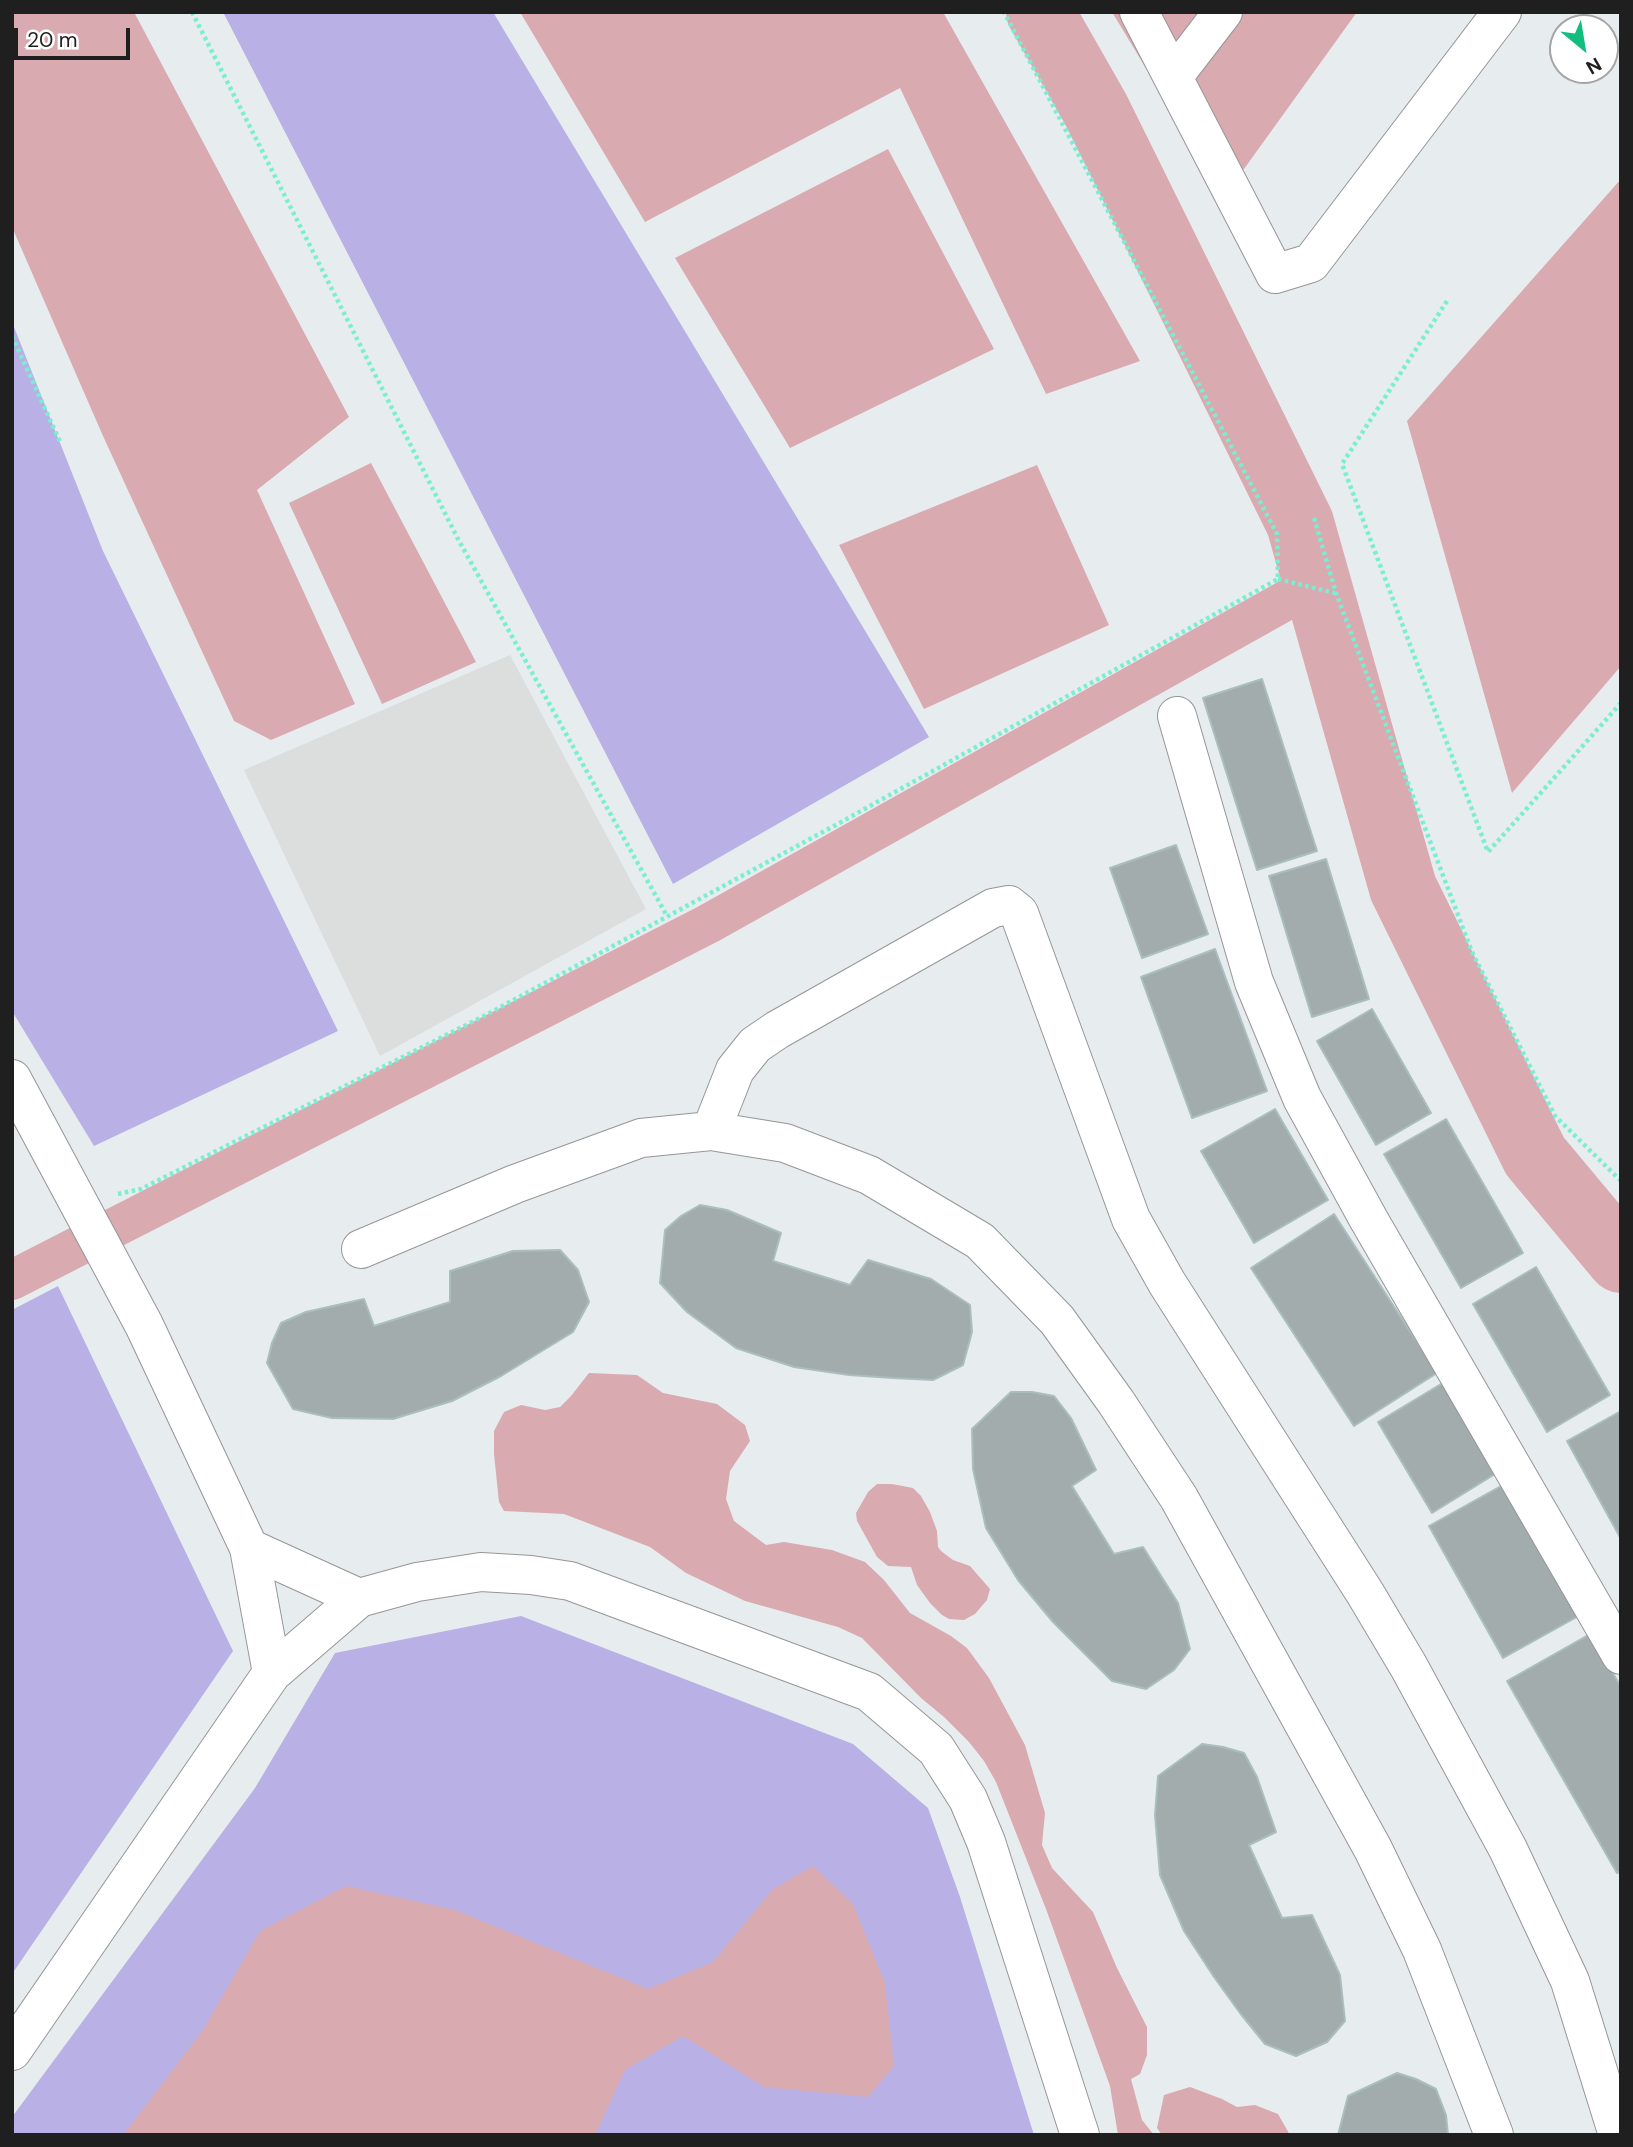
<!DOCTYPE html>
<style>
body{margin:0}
#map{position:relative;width:1633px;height:2147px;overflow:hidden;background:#e7ecef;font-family:"DM Sans",sans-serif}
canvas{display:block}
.frame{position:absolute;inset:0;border:14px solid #1f1f1f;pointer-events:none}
.north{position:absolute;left:1549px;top:14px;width:70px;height:70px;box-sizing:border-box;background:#fff;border:2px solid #a5a5a5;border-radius:50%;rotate:150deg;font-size:19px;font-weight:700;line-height:28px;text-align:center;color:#1f1f1f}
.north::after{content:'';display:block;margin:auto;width:24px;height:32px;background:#12bd80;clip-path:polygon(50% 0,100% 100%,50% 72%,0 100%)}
.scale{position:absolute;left:14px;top:28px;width:116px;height:32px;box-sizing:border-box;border:4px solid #1f1f1f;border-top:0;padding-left:9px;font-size:21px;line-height:24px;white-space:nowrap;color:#1f1f1f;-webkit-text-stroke:5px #fff;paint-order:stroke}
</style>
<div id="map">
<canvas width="1633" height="2147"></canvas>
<div class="frame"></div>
<div class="north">N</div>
<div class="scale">20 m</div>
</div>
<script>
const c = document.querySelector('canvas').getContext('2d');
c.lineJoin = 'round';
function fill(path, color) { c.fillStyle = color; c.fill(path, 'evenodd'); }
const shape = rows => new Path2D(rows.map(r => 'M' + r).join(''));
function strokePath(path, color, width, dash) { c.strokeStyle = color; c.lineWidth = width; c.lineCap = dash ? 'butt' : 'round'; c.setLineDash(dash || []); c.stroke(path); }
const residential = shape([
 [510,655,646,909,380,1056,244,770]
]);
const grass = shape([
 [223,12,493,12,929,737,673,884],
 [12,322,103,551,338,1031,94,1146,12,1011],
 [58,1286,233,1651,12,1974,12,1310],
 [521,1616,853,1744,928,1808,960,1897,1034,2135,12,2135,12,2117,255,1788,335,1653]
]);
const water = shape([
 [12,12,134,12,349,417,257,490,355,704,271,740,234,721,103,436,12,227],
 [520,12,943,12,1140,361,1046,394,900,88,645,222],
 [1112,12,1357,12,1244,169,1207,169],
 [888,149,994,349,790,448,675,258],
 [1621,179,1621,666,1512,793,1407,421],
 [371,463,476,662,382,704,289,503],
 [1037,465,1109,625,924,709,839,545],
 [589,1373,637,1375,663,1393,717,1404,745,1425,750,1441,730,1471,726,1499,734,1521,766,1545,784,1542,832,1550,865,1562,884,1580,910,1613,951,1636,967,1648,989,1678,1025,1745,1045,1813,1042,1845,1052,1868,1093,1912,1117,1968,1147,2027,1147,2055,1140,2074,1131,2079,1142,2120,1154,2135,1118,2135,1110,2086,1046,1909,996,1782,984,1761,969,1742,944,1717,921,1698,862,1638,838,1627,745,1601,686,1573,650,1547,564,1514,504,1511,499,1502,494,1454,494,1431,504,1412,521,1405,545,1410,560,1407,571,1396],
 [877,1484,892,1484,913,1488,921,1496,930,1512,937,1531,938,1547,941,1551,953,1560,970,1566,990,1589,987,1600,975,1614,964,1620,949,1619,942,1615,930,1603,917,1585,911,1567,888,1566,877,1557,857,1521,856,1513,868,1492],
 [813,1866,853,1904,885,1983,894,2066,868,2097,764,2087,683,2036,625,2070,595,2135,123,2135,203,2030,260,1931,346,1886,455,1910,648,1989,713,1962,773,1889],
 [1190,2087,1222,2099,1237,2107,1255,2105,1278,2114,1290,2135,1162,2135,1157,2128,1164,2095]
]);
const canal = shape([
 [12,1280,708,924,1317,583]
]);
const river = shape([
 [1040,12,1096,110,1300,523,1403,888,1535,1156,1621,1259]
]);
const building = shape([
 [1262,679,1317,851,1257,870,1203,698,1262,679],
 [1176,845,1208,934,1142,958,1110,868,1176,845],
 [1326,859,1369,999,1312,1017,1269,876,1326,859],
 [1215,949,1267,1091,1192,1118,1141,977,1215,949],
 [1372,1009,1431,1113,1376,1145,1317,1041,1372,1009],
 [1275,1109,1328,1200,1254,1243,1201,1151,1275,1109],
 [1446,1119,1523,1253,1461,1288,1384,1154,1446,1119],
 [700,1205,727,1210,781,1233,773,1261,850,1285,868,1260,931,1279,970,1305,972,1332,963,1365,933,1380,893,1378,849,1375,794,1367,736,1348,687,1312,660,1283,665,1230,681,1216,700,1205],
 [1334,1214,1437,1373,1354,1426,1251,1268,1334,1214],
 [560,1250,578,1270,589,1302,573,1332,501,1376,452,1401,393,1419,332,1418,293,1409,267,1363,272,1343,281,1323,306,1312,364,1299,374,1326,450,1302,450,1271,513,1251,560,1250],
 [1536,1267,1610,1395,1547,1432,1473,1304,1536,1267],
 [1446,1381,1500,1471,1432,1513,1378,1422,1446,1381],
 [1011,1392,1032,1392,1054,1396,1071,1418,1096,1470,1072,1486,1114,1554,1143,1547,1178,1603,1190,1649,1174,1670,1146,1689,1112,1681,1053,1622,1018,1580,986,1528,973,1469,972,1429,1011,1392],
 [1621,1411,1621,1539,1567,1441,1621,1411],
 [1510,1481,1584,1613,1503,1658,1429,1526,1510,1481],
 [1590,1634,1621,1687,1621,1871,1617,1873,1507,1681,1590,1634],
 [1202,1744,1223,1747,1244,1753,1257,1777,1276,1832,1249,1845,1282,1918,1312,1915,1340,1975,1345,2021,1327,2042,1296,2056,1265,2044,1240,2013,1214,1977,1184,1931,1160,1875,1155,1815,1158,1776,1202,1744],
 [1397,2073,1416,2079,1436,2089,1446,2115,1448,2135,1338,2135,1348,2096,1397,2073]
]);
const path = shape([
 [192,12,458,539,667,916],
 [1447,301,1342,464,1488,852,1621,703],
 [12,336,61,444],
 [1314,518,1336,593,1472,952,1555,1116,1621,1181],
 [1278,579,1335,593],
 [118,1194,141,1189,486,1015,843,821,1278,579,1277,534,1004,12]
]);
const minor = shape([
 [1139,12,1275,274,1311,263,1502,12],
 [1173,77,1223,12],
 [1177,716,1254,982,1302,1098,1369,1220,1621,1655],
 [12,1079,144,1325,249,1548,272,1673],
 [711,1131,735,1070,755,1045,777,1030,993,908,1009,905,1019,913,1131,1219,1167,1283,1365,1593,1409,1667,1508,1849,1570,1981,1618,2135],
 [361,1249,515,1184,641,1138,711,1131,785,1143,869,1175,980,1241,1057,1320,1116,1402,1179,1498,1373,1849,1422,1950,1494,2135],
 [249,1548,359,1598],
 [12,2051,272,1673,359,1598,417,1582,481,1572,531,1575,570,1581,869,1692,936,1749,968,1799,986,1842,1080,2135]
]);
fill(residential, '#dcdddd');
fill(grass, '#b9b1e5');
fill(water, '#d9abb1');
strokePath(canal, '#d9abb1', 40);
strokePath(river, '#d9abb1', 68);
fill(building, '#a2acad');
strokePath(building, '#aabec0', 2);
strokePath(minor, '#969696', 40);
strokePath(path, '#79eed0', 4.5, [3.5, 3.5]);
strokePath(minor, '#fff', 38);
</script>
